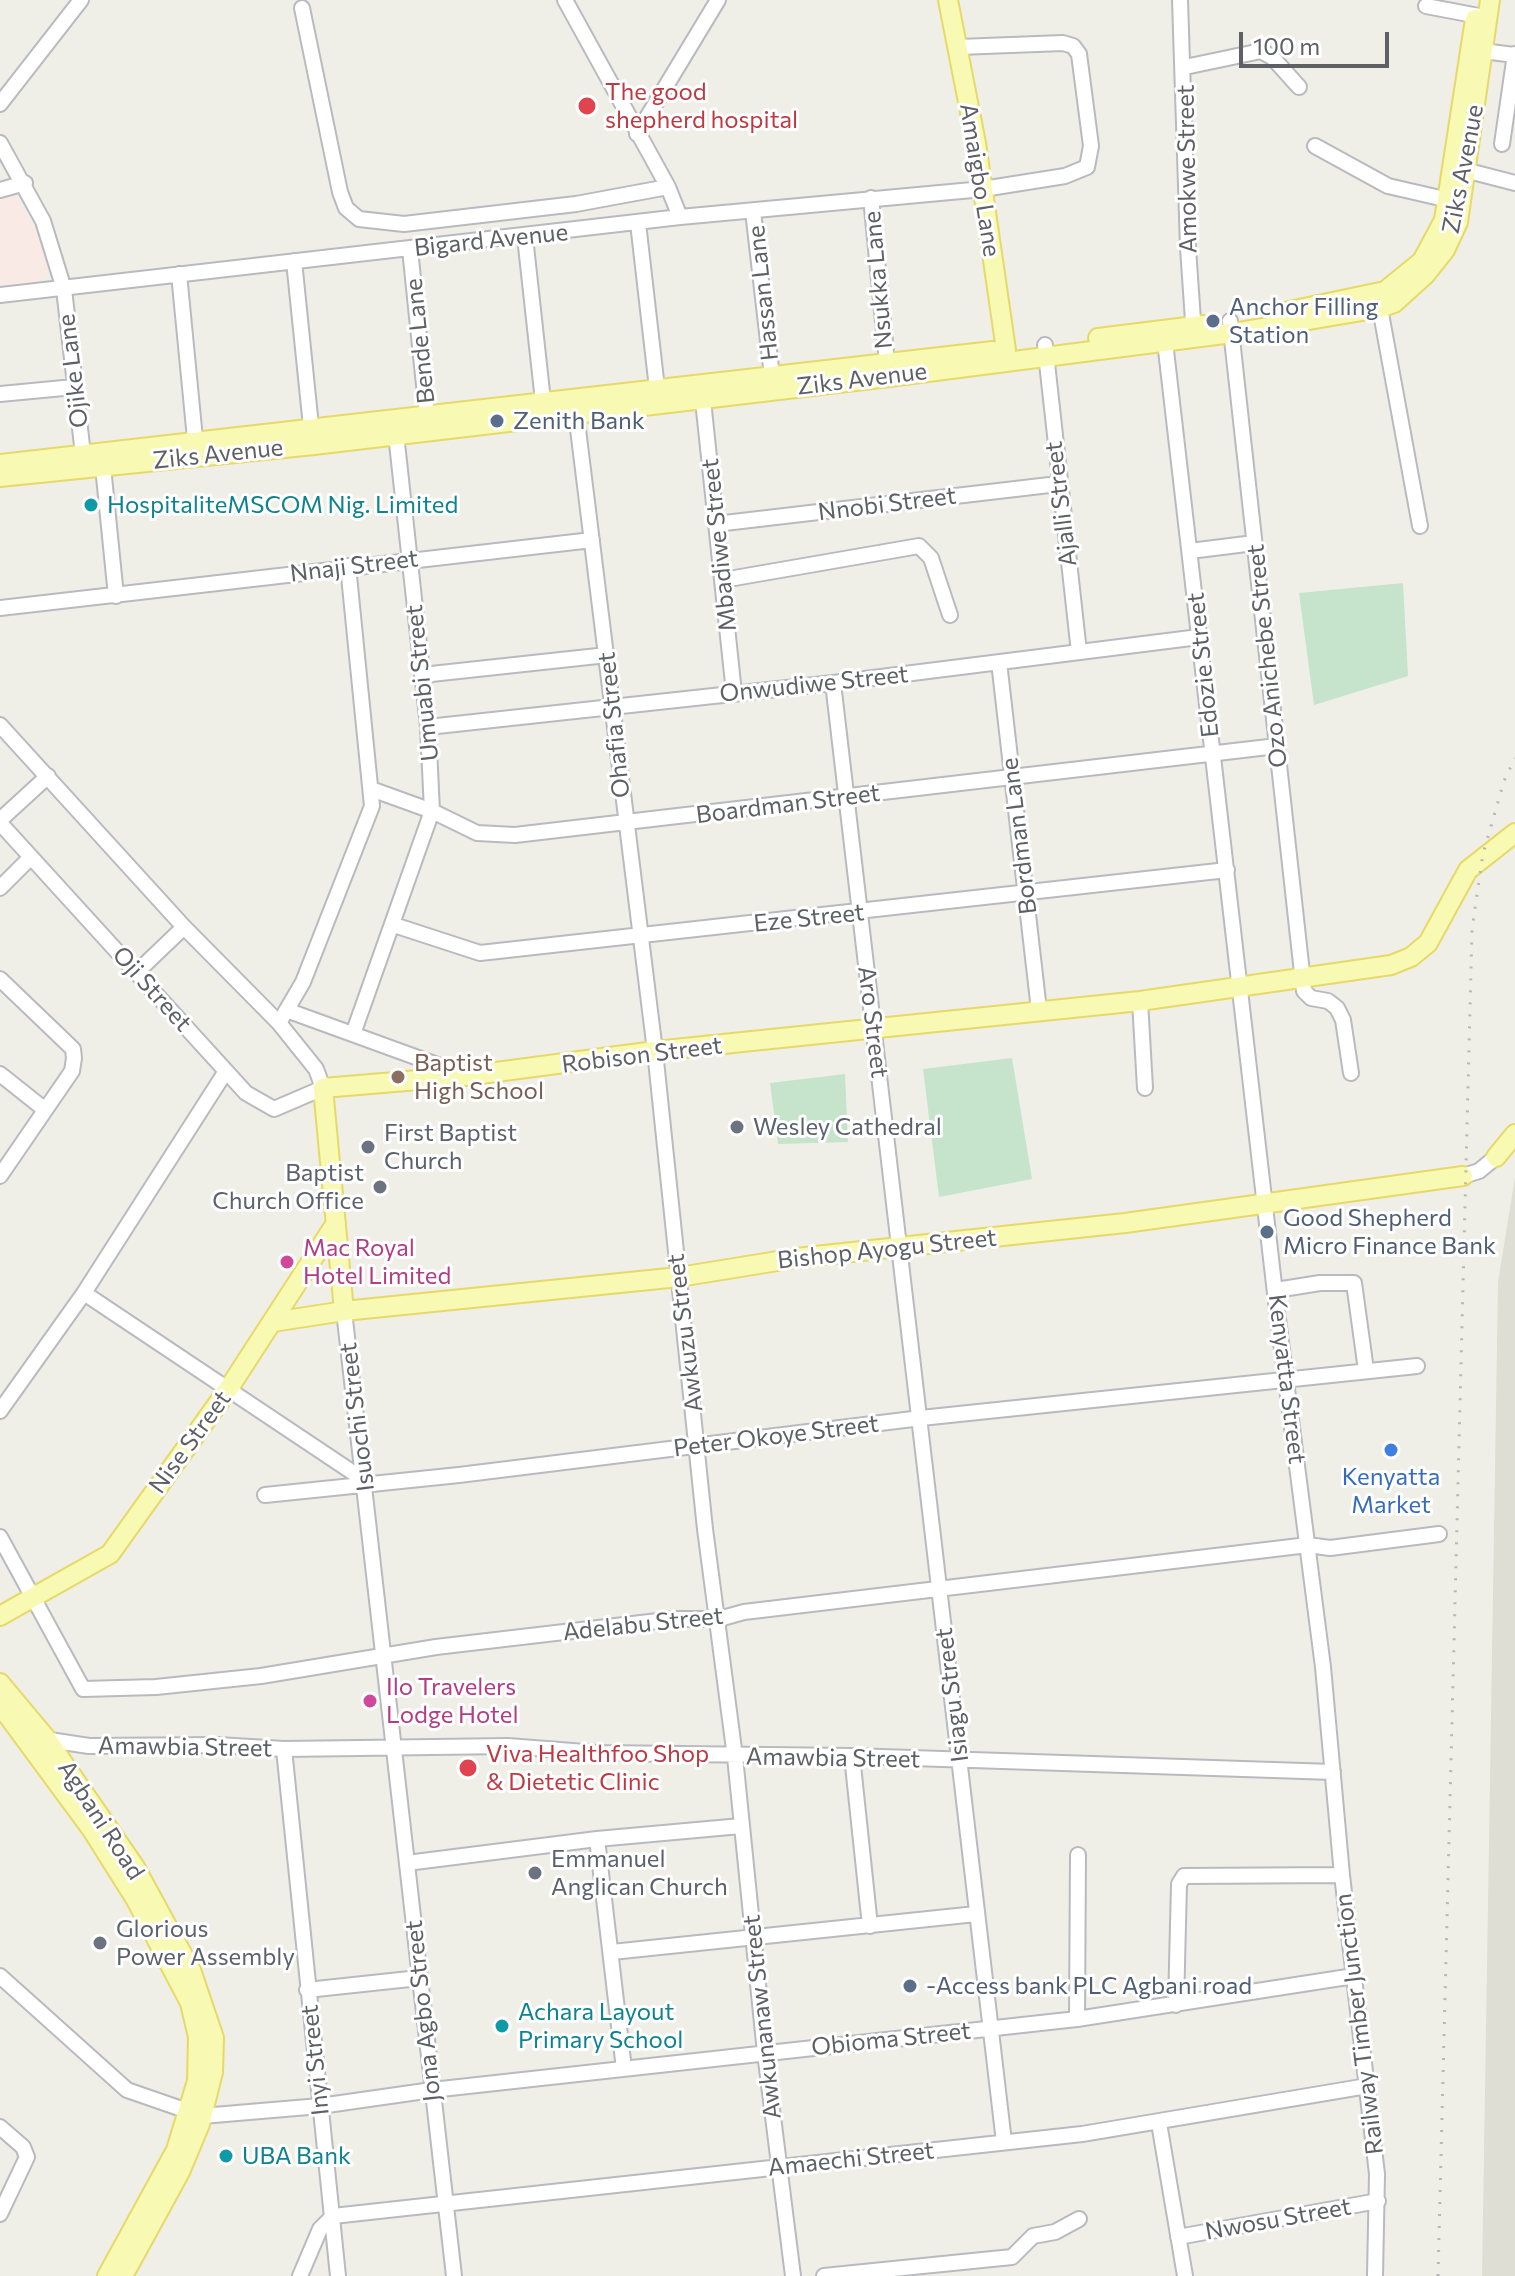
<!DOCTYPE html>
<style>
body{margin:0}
#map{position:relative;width:1515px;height:2276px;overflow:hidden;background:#efefe7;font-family:Commissioner,sans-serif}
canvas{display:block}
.scale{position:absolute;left:1239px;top:32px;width:150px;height:36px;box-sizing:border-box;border:4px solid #5e6066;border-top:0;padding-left:10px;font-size:24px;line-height:28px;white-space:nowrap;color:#5e6066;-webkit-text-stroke:6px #fff;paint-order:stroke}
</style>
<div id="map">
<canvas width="1515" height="2276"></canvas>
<div class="scale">100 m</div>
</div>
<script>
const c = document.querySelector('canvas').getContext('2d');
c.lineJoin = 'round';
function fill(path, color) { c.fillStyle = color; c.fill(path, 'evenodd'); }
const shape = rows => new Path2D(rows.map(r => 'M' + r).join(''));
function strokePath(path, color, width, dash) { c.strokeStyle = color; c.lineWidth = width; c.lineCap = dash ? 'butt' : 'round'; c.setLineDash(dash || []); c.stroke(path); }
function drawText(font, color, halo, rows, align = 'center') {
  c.font = font + ' Commissioner,sans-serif'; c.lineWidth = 6; c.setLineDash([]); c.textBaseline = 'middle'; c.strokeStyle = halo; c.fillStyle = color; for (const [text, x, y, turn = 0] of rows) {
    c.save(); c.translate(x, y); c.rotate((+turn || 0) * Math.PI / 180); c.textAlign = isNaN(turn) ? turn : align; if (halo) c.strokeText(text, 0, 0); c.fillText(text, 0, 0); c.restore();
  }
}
const education = shape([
 [1515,1177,1515,2276,1482,2276,1498,1282]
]);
const medical = shape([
 [16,195,52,261,40,283,0,288,0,198]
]);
const green = shape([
 [1403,583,1408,676,1314,705,1299,593],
 [1012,1058,1032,1179,939,1197,923,1069],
 [845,1074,848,1142,778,1144,770,1083]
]);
const minor = shape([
 [565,0,668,187],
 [1180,0,1188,248,1194,335],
 [1426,6,1484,17],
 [302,8,340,192,346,208,359,219,404,224,576,204,668,187,680,217],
 [1483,51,1515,55],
 [1185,67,1261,51,1272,57,1299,87],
 [0,104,81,0],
 [637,134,718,0],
 [0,143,43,221,64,289,84,463],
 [1502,144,1515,54],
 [1315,146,1388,186,1449,200],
 [1457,168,1515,183],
 [0,190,25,183],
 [871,198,888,373],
 [753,211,773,385],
 [638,223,658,397],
 [525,237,543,401],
 [410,249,428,424],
 [294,261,312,436],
 [179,274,196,449],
 [0,295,680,217,983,189,1065,176,1087,167,1091,146,1079,54,1073,46,1063,43,959,47],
 [1380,308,1420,526],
 [1230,321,1304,991,1311,998,1328,1001,1337,1008,1343,1020,1351,1073],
 [1164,333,1278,1319,1323,1667,1342,1875,1377,2174,1375,2276],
 [1045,345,1079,652],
 [702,391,734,693],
 [0,394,74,387],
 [575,405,655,1051,705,1529,735,1757,765,2053,793,2276],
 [102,457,116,596],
 [716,524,1058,484],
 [1190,551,1254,543],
 [723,580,919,546,931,558,950,615],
 [0,608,592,540],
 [999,662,1039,1010],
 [422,675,607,655],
 [833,683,1004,2142],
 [0,725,184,927,279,1023,316,1069,323,1088,274,1109,246,1093,0,823],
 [428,727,833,683,1199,637],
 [371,789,432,811,477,833,515,835,1277,746],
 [0,820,48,776],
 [0,888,31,857],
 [394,925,480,953,1227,870],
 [137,972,184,927],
 [0,979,73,1049,74,1058,72,1071,0,1176],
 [1140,1001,1145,1088],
 [289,1011,465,1075],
 [279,1023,303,982,372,806,348,566],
 [353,1034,432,811,428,727,395,425],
 [0,1074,44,1109],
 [1463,1176,1479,1171,1496,1157],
 [1276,1290,1320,1283,1354,1283,1366,1370],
 [84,1293,364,1480],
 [344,1311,454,2276],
 [0,1411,84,1293,226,1071],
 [265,1495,459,1475,921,1418,1417,1366],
 [0,1537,83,1689,156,1687,261,1676,436,1647,675,1619,719,1619,744,1612,1308,1545,1330,1548,1439,1534],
 [43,1739,89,1746,218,1745,284,1749,508,1746,598,1753,852,1756,1333,1772],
 [284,1749,338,2276],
 [852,1756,870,1926],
 [597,1839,624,2069],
 [407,1863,597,1839,741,1826],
 [612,1952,976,1914],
 [0,1976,127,2090,202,2116,320,2106,432,2090,1077,2019,1354,1976],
 [307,1990,419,1978],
 [1176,2005,1179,1884,1184,1876,1342,1875],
 [1077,2019,1078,1855],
 [1159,2123,1185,2276],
 [0,2127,23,2147,27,2157,0,2214],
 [1178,2237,1378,2201],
 [300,2276,320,2229,333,2216,1082,2134,1367,2086],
 [824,2276,1012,2257,1033,2236,1055,2232,1079,2219]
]);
const major = shape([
 [948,0,976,143,1006,350],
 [1280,313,1385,291,1422,261,1444,220,1475,19],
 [1098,338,1203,325],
 [0,464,993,351],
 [0,477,314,445,889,377,1232,333,1380,308,1394,303,1426,274,1445,250,1458,222,1490,0],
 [1496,1157,1515,1134],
 [344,1311,323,1088,466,1076,655,1051,1140,1001,1391,965,1411,957,1428,943,1468,870,1515,833],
 [273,1322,344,1311,679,1277,796,1258,1125,1223,1463,1176],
 [0,1616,110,1554,229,1388,336,1223],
 [0,1683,46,1738,135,1867,191,1970,214,2038,213,2072,200,2124,180,2172,123,2276],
 [0,1705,92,1830,136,1900,190,2003,198,2037,197,2081,176,2150,107,2276]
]);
const rail = shape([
 [1438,2276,1472,929,1483,854,1504,781,1515,758]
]);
const markers = [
 [587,106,10,"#e0444e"],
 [1213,321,8,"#5c6f8a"],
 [497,421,8,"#5c6f8a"],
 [91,505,8,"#0f9aa8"],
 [398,1077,8,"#8d6e63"],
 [737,1127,8,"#6b7280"],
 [368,1147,8,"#6b7280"],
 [380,1187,8,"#6b7280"],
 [1267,1232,8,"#5c6f8a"],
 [287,1262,8,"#d1479c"],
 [1391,1450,8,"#3f7fe0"],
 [370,1701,8,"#d1479c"],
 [468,1768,10,"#e0444e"],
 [535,1873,8,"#6b7280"],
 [100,1943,8,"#6b7280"],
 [910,1986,8,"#5c6f8a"],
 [502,2026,8,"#0f9aa8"],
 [226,2156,8,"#0f9aa8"]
];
const healthNames = [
 ["The good",605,92],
 ["shepherd hospital",605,120],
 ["Viva Healthfoo Shop",486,1754],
 ["& Dietetic Clinic",486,1782]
];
const streetNames = [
 ["Amokwe Street",1187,169,-91],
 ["Ziks Avenue",1463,169,-79],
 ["Amaigbo Lane",980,180,81],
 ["Bigard Avenue",491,240,-6],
 ["Nsukka Lane",878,280,-95],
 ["Hassan Lane",763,293,-96],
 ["Bende Lane",420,341,-96],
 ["Ojike Lane",73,371,-97],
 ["Ziks Avenue",862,379,-7],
 ["Ziks Avenue",218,454,-6],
 ["Nnobi Street",887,504,-7],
 ["Ajalli Street",1061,504,-97],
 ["Mbadiwe Street",719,545,-96],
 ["Nnaji Street",354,566,-7],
 ["Ozo Anichebe Street",1267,656,-96],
 ["Edozie Street",1203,665,-96],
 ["Umuabi Street",422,683,-96],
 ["Onwudiwe Street",814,684,-6],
 ["Ohafia Street",614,725,-96],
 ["Boardman Street",788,804,-7],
 ["Bordman Lane",1019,836,-97],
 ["Eze Street",809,918,-6],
 ["Oji Street",152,989,48],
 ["Aro Street",873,1022,83],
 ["Robison Street",642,1055,-7],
 ["Bishop Ayogu Street",887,1249,-6],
 ["Awkuzu Street",685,1333,-97],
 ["Kenyatta Street",1287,1379,83],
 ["Isuochi Street",357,1417,-97],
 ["Peter Okoye Street",776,1436,-7],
 ["Nise Street",190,1442,-54],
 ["Adelabu Street",643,1624,-6],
 ["Isiagu Street",952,1695,-97],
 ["Amawbia Street",185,1747,1],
 ["Amawbia Street",833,1758,1],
 ["Agbani Road",101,1820,57],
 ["Jona Agbo Street",423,2011,-96],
 ["Awkunanaw Street",762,2017,-96],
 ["Railway Timber Junction",1359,2024,-97],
 ["Obioma Street",891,2039,-6],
 ["Inyi Street",315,2060,-96],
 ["Amaechi Street",851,2159,-6],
 ["Nwosu Street",1278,2219,-10]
];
const serviceNames = [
 ["Anchor Filling",1229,307],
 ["Station",1229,335],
 ["Zenith Bank",513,421],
 ["Good Shepherd",1283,1218],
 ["Micro Finance Bank",1283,1246],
 ["-Access bank PLC Agbani road",926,1986]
];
const cultureNames = [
 ["HospitaliteMSCOM Nig. Limited",107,505],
 ["Achara Layout",518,2012],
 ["Primary School",518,2040],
 ["UBA Bank",242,2156]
];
const educationNames = [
 ["Baptist",414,1063],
 ["High School",414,1091]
];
const worshipNames = [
 ["Wesley Cathedral",753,1127],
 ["First Baptist",384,1133],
 ["Church",384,1161],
 ["Baptist",364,1173,"right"],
 ["Church Office",364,1201,"right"],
 ["Emmanuel",551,1859],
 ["Anglican Church",551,1887],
 ["Glorious",116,1929],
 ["Power Assembly",116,1957]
];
const hotelNames = [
 ["Mac Royal",303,1248],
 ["Hotel Limited",303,1276],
 ["Ilo Travelers",386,1687],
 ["Lodge Hotel",386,1715]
];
const shopNames = [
 ["Kenyatta",1391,1477],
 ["Market",1391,1505]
];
fill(education, '#dfded5');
fill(medical, '#faeae5');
fill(green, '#c5e4cb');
strokePath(minor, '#b9babf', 18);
strokePath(major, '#e7d968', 22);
strokePath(minor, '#fff', 14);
strokePath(major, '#f8f9b2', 18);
strokePath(rail, '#b6b7b7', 3, [2, 10]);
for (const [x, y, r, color] of markers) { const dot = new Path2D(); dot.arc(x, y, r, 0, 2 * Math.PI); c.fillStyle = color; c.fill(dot); strokePath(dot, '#fff', 3); }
drawText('24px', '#be3a42', '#fff', healthNames, 'left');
drawText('24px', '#5e6066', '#fff', streetNames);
drawText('24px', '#4e5e75', '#fff', serviceNames, 'left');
drawText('24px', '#0d838f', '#fff', cultureNames, 'left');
drawText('24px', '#785e54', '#fff', educationNames, 'left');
drawText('24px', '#5b616d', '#fff', worshipNames, 'left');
drawText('24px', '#b23c85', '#fff', hotelNames, 'left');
drawText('24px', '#366cbe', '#fff', shopNames);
</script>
